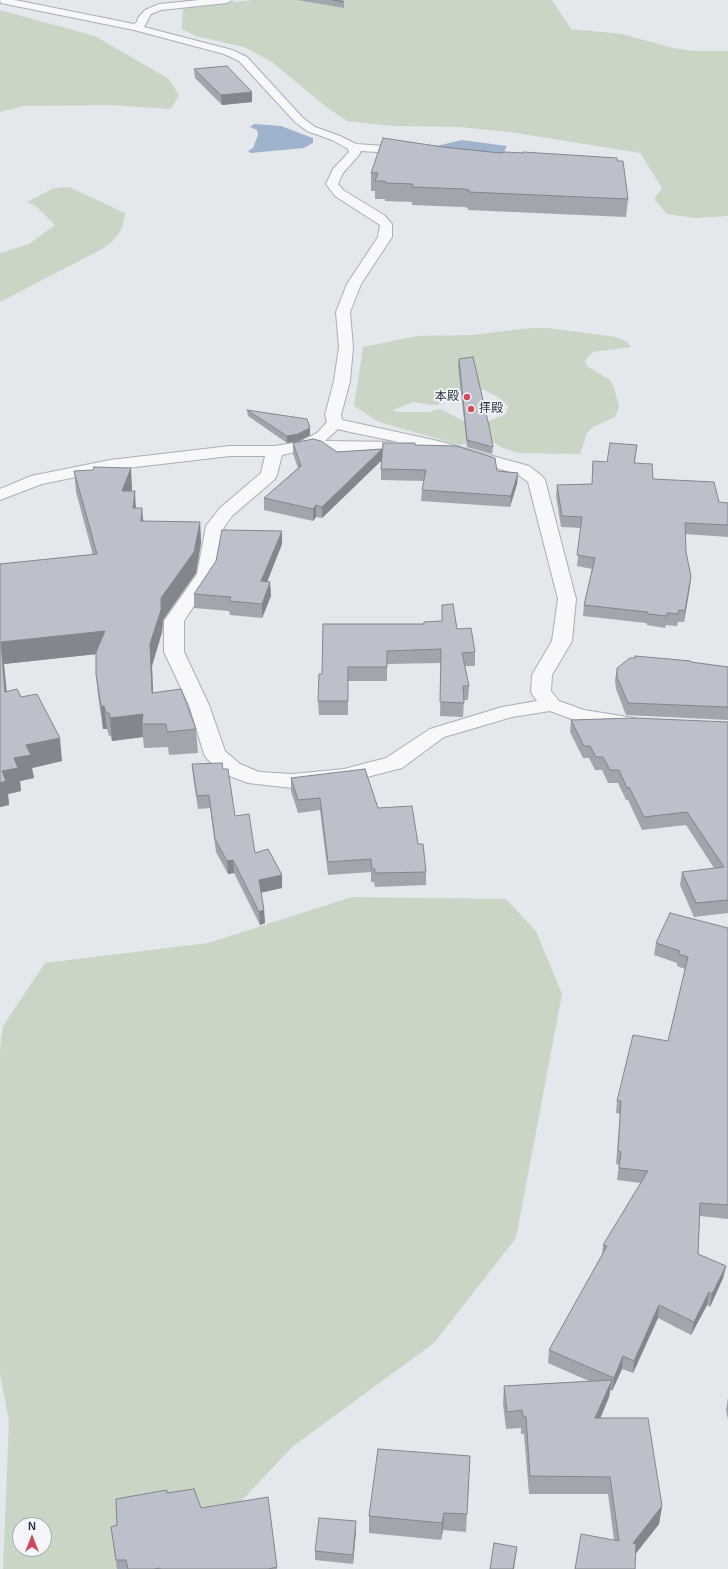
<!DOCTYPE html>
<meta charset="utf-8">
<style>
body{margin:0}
#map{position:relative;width:728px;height:1569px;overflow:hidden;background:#e4e7ec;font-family:Helvetica,sans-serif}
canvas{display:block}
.north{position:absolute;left:12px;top:1517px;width:40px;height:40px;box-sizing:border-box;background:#f4f6f9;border:1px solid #a4a8b1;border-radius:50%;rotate:0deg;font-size:11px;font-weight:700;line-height:16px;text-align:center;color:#2b3445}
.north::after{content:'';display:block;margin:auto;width:14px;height:18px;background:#d1495b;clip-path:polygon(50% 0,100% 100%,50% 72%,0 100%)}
</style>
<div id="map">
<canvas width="728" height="1569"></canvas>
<div class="north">N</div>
</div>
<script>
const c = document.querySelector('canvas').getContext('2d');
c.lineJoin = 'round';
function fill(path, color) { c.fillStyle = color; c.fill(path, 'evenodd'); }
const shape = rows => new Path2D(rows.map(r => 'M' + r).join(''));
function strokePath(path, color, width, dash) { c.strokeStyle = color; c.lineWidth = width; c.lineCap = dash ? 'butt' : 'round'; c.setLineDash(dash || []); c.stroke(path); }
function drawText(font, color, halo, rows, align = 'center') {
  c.font = font + ' Helvetica,"Noto Sans JP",sans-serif'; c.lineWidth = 3.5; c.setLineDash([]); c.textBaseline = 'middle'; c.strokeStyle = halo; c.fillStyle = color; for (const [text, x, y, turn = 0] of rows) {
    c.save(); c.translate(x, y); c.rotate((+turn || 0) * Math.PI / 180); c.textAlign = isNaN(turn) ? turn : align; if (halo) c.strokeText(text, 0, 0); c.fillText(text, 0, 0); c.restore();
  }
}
const green = shape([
 [254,0,552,0,571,29,622,34,673,48,694,51,728,51,728,216,695,218,667,214,654,199,662,188,640,153,510,132,459,127,393,126,347,121,325,106,272,62,244,47,196,36,182,29,183,7],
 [0,10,95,36,169,79,179,95,171,109,109,105,24,106,0,112],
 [69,187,125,213,122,229,112,242,102,249,0,302,0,253,29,244,55,225,36,206,27,202,54,188],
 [530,328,549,328,616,337,627,342,631,347,593,352,585,360,587,366,610,380,614,387,619,407,615,417,593,427,587,433,580,454,518,453,503,448,493,442,476,441,459,445,379,422,354,406,363,347,417,336,472,335],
 [464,389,484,390,500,398,508,406,506,414,482,424,462,420,440,409,428,412,397,412,393,410,414,402,431,405,438,405,453,391],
 [352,897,506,899,536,931,562,994,516,1238,434,1343,292,1447,233,1510,214,1569,3,1569,9,1421,0,1374,0,1050,3,1026,45,963,208,943],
 [20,1525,44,1525,44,1549,20,1549]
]);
const water = shape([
 [254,124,281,126,310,137,313,138,313,143,304,148,251,153,248,151,253,148,258,135,257,130,250,127],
 [462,140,507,146,500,160,428,148]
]);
const minor = shape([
 [0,0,15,0,134,24,137,22,138,18,145,10,159,4,200,0,232,0,227,3,161,10,151,14,144,27,232,50,247,57,303,118,315,127,340,136,356,144,414,148,416,150,414,152,410,154,361,151,359,155,343,173,338,184,343,190,384,215,392,224,392,237,361,284,350,312,353,347,350,381,341,415,342,420,438,441,529,466,542,476,545,480,576,599,572,641,552,675,551,691,559,701,584,710,634,718,637,722,634,726,627,728,580,722,550,711,512,717,444,737,402,768,344,783,292,788,248,783,224,774,207,759,204,754,189,705,164,652,164,621,197,574,206,526,220,508,261,473,265,456,230,456,110,470,42,484,0,500,0,489,31,476,110,460,230,446,275,446,299,442,317,433,327,422,325,415,334,381,339,347,336,312,347,284,378,237,380,225,335,196,326,184,333,169,349,152,348,149,332,140,307,131,295,122,239,61,224,54,134,30,1,3,0,0],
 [338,429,350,432,399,442,325,441,338,429],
 [406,443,429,448,517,474,528,482,558,599,552,641,532,675,531,692,537,701,502,707,430,729,386,758,344,769,292,774,259,772,240,764,225,751,209,705,184,652,184,621,215,574,224,527,232,516,275,479,277,475,282,455,313,448,326,452,400,452,406,451,408,447,406,443]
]);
const wall = shape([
 [297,0,341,0,344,2,344,8],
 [194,69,252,102,222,105,195,78],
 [443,147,500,153,523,153,617,161,628,199,626,217,468,210,468,208,464,207,412,205,412,202,385,201,385,199,375,199,375,191,371,191,371,173],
 [459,359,493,447,492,454,467,447,458,366],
 [247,410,310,435,299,441,287,443,248,416],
 [293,443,337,452,382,449,382,460,322,518,316,517,313,521,264,510,264,498,298,468,293,454],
 [415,445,497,471,518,473,517,484,510,507,421,501,422,490,424,481,381,480,381,469],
 [637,445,635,463,653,479,719,502,728,503,728,537,685,534,686,552,691,576,684,622,678,622,677,626,666,625,665,628,647,625,646,623,583,616,584,605,592,569,577,566,581,528,561,527,556,496,557,485,592,484,593,461,607,462],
 [74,471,132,488,132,491,136,508,144,521,200,522,201,543,196,573,163,620,162,632,152,666,153,693,196,729,198,753,169,755,168,747,144,748,143,737,112,741,111,736,109,736,107,729,103,729,98,696,96,674,96,654,4,664,6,691,21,697,62,761,32,768,34,778,20,781,21,791,8,794,9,805,0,807,0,564,93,555,76,492],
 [282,544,267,581,270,582,271,596,262,618,230,615,229,611,194,608,194,594],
 [424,622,457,629,475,652,475,666,465,666,469,686,468,700,464,700,463,717,440,716,441,663,387,664,387,681,348,681,348,715,319,715,318,701,322,674,423,624],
 [691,662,728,667,728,720,626,715,616,689,615,680,617,668],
 [571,720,728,722,728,913,694,917,680,885,682,872,714,868,686,825,642,830,628,800,626,800,618,783,608,783,602,770,595,770,589,758,583,758,570,732],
 [192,764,223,769,235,816,255,853,282,875,282,888,261,892,264,910,265,923,260,925,234,873,228,874,216,852,210,808,198,809,193,776],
 [291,778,378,808,418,844,426,872,426,885,375,887,374,882,371,882,371,872,328,875,320,810,298,813,291,791],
 [728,928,728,1219,700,1216,698,1254,726,1266,723,1278,710,1307,707,1305,691,1335,658,1318,633,1373,622,1369,612,1391,610,1390,609,1397,600,1418,662,1506,659,1524,635,1554,614,1540,608,1494,529,1494,524,1434,521,1434,521,1428,506,1429,503,1404,504,1386,589,1381,548,1363,549,1350,602,1255,603,1245,641,1183,617,1180,619,1165,616,1164,620,1114,616,1113,617,1101,668,1041,685,969,677,966,677,963,654,955,656,943],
 [728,1398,728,1420,726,1410],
 [470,1456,466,1532,443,1530,441,1540,369,1533,369,1516],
 [167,1490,167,1493,201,1508,268,1497,277,1569,117,1569,111,1527,117,1525],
 [356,1530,353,1564,315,1560,315,1551]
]);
const shadedWall = shape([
 [252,92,252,102,222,105,221,95],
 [310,428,310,435,299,441,287,443,287,436],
 [382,449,382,460,322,518,322,507],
 [131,468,132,488,124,512,122,491],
 [518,473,517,484,510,507,511,496],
 [135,491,136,511,133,508],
 [316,505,316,517,313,521,313,509],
 [142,508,144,529,141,521],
 [200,522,201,543,196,573,163,620,162,632,152,666,154,716,152,693,150,644,161,598],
 [282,531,282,544,262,595,261,581],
 [691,576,690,587,684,622,685,611],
 [270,582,271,596,262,618,262,604],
 [105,631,107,653,4,664,9,714,5,692,1,642],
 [101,706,104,706,107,729,103,729],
 [143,714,142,724,143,737,112,741,110,718],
 [60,738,62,761,32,768,34,778,20,781,21,791,8,794,9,805,0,807,0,783,2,771,26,745],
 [233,860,234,873,228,874,227,861],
 [282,875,282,888,260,893,259,880],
 [264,910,265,923,260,925,259,912],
 [726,1266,723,1278,710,1307,712,1294],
 [709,1292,707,1305,691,1335,694,1322],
 [659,1305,658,1318,633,1373,634,1361],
 [623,1356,622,1369,612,1391,614,1378],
 [612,1380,609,1397,593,1436,595,1418],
 [662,1506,659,1524,630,1561,633,1543],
 [444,1513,443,1530,441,1540,442,1523],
 [356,1521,356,1530,353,1564,353,1555],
 [517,1547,514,1569,513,1569]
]);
const building = shape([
 [333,0,341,0,344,2,333,0],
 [227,66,252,92,221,95,194,69,227,66],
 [383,138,443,147,500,153,505,152,523,153,523,152,617,158,617,161,623,161,628,199,469,192,469,190,464,189,412,187,413,184,385,183,385,181,375,181,378,173,371,173,383,138],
 [473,357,489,426,493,447,467,440,459,359,473,357],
 [247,410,307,419,310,428,298,434,287,436,247,410],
 [313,439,321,441,337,452,382,449,322,507,316,505,313,509,264,498,301,466,293,443,313,439],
 [383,443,415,443,415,445,456,446,495,458,497,471,518,473,511,496,422,490,426,470,381,469,383,443],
 [610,443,637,445,634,463,652,464,653,479,714,482,719,502,728,503,728,525,685,523,686,552,691,576,685,611,679,610,678,614,667,613,667,616,648,614,647,612,584,605,595,558,577,555,582,517,562,516,557,485,592,484,593,461,607,462,610,443],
 [94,467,131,468,122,491,135,491,133,508,142,508,141,521,200,522,194,552,161,598,161,610,150,644,152,693,181,689,196,729,167,732,166,724,142,724,143,714,110,718,109,713,106,713,104,706,101,706,96,674,96,652,105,631,1,642,5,692,17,689,21,697,37,694,60,738,26,745,31,755,14,758,18,768,2,771,6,781,0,783,0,564,97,554,74,471,93,470,94,467],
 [222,530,282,531,261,581,270,582,262,604,229,601,231,597,194,594,216,561,222,530],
 [453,604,457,629,471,628,475,652,462,653,469,686,463,686,464,703,440,702,441,649,387,651,387,667,348,667,348,701,318,701,319,674,322,674,323,624,424,624,424,622,442,621,442,605,453,604],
 [635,656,691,661,691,662,728,667,728,707,628,703,617,677,617,668,630,658,635,658,635,656],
 [634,718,728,722,728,900,696,903,682,872,724,867,687,812,644,817,629,787,627,788,619,770,610,770,603,757,596,757,590,746,584,746,571,720,634,718],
 [222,763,223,769,228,769,235,816,249,814,255,853,268,849,282,875,259,880,264,910,259,912,233,860,227,861,215,839,209,795,197,796,192,764,222,763],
 [365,769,378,808,412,806,418,844,423,844,426,872,375,873,375,869,372,869,371,859,328,862,320,798,298,800,291,778,365,769],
 [670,913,728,928,728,1205,700,1203,698,1254,726,1266,712,1294,709,1292,694,1322,659,1305,634,1361,623,1356,614,1378,549,1350,607,1246,603,1245,648,1171,619,1168,621,1152,618,1151,621,1101,617,1101,633,1035,668,1041,688,957,678,954,680,951,656,943,670,913],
 [612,1380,595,1418,648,1418,662,1506,633,1543,636,1544,635,1569,575,1569,581,1534,619,1541,610,1477,530,1476,526,1417,523,1416,522,1410,507,1412,504,1386,612,1380],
 [378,1449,470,1456,467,1514,444,1513,442,1523,369,1516,378,1449],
 [194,1489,201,1508,268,1497,277,1567,268,1569,160,1569,160,1568,154,1569,128,1569,126,1560,116,1560,111,1527,117,1525,116,1499,167,1490,167,1493,194,1489],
 [319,1518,356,1521,353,1555,315,1551,319,1518],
 [494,1543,517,1547,513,1569,490,1569,494,1543]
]);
const markers = [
 [467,397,4,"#d1495b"],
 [471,409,4,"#d1495b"]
];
const farPoinames = [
 ["本殿",459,397],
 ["拝殿",479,409,"left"]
];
fill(green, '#c9d6c5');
fill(water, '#9fb4cc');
strokePath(minor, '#a9aeb7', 2);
fill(minor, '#f7f8fa');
fill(wall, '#a1a5ae');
fill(shadedWall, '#83868d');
fill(building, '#bbc0ca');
strokePath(building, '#83868d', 1);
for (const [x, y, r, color] of markers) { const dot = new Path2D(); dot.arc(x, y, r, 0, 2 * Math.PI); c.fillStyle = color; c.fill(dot); strokePath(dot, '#f4f6f9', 1.5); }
drawText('12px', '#2b3445', '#f4f6f9', farPoinames, 'right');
</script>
